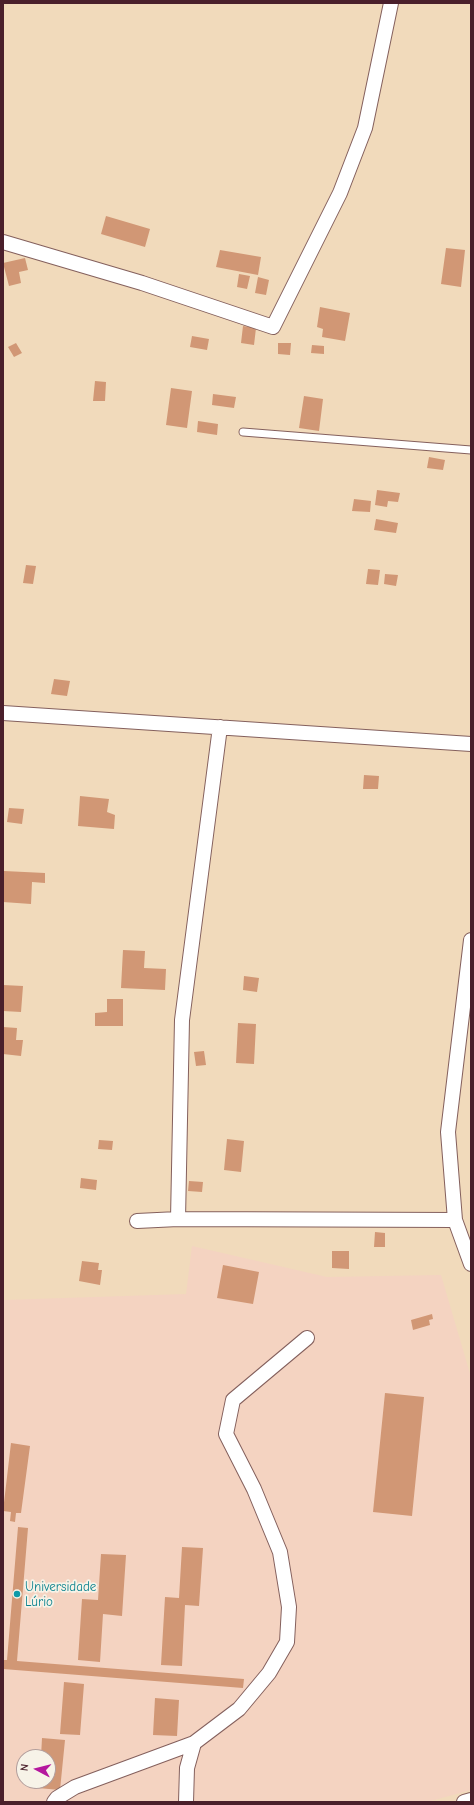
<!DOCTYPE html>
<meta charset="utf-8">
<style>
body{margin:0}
#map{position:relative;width:474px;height:1805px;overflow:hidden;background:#f1dabb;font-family:"Comic Neue",sans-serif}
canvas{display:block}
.frame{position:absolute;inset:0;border:4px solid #4a1f2b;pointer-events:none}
.north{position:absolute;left:16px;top:1749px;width:40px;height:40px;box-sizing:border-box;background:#f7f3e8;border:1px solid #b29e9c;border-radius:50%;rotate:277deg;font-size:11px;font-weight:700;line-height:16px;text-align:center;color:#4a1f2b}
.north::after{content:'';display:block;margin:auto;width:14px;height:18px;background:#b5179e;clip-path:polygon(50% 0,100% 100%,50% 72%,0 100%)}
</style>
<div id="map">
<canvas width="474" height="1805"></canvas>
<div class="frame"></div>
<div class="north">N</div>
</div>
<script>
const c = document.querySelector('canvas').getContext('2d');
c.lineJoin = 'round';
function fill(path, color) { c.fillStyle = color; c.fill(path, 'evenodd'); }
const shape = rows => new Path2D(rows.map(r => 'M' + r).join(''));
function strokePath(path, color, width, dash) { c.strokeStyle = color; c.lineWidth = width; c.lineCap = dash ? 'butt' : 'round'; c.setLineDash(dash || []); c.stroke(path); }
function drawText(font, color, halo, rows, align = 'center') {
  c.font = font + ' "Comic Neue",sans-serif'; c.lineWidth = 3.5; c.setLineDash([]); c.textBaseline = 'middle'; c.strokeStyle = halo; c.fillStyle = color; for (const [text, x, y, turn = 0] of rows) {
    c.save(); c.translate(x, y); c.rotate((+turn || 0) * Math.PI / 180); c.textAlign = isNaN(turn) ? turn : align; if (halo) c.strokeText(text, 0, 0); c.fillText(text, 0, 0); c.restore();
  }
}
const built = shape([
 [192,1246,327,1277,441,1275,471,1377,471,1790,427,1802,3,1802,3,1300,186,1294],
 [24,1757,48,1757,48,1781,24,1781]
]);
const building = shape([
 [106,216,150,229,145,247,101,234],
 [446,248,465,250,461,287,441,284],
 [220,250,261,257,258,275,216,267],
 [25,258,28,270,19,272,21,283,9,286,3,263],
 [239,274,250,276,247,289,237,287],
 [258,277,269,280,266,295,255,293],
 [320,307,350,313,345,341,322,337,323,329,317,327],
 [243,326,256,328,254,345,241,343],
 [192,336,209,339,207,350,190,347],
 [16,343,22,353,14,357,8,347],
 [278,343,291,343,290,355,278,354],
 [312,345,324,346,324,354,311,353],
 [95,381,106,382,105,401,93,401],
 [171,388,192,391,187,428,166,425],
 [213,394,236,397,234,408,212,405],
 [304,396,323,399,319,431,299,428],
 [198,421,218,424,217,435,197,432],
 [429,457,445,460,443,470,427,468],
 [377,490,400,493,398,502,388,501,387,507,375,505],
 [354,499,371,501,370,512,352,511],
 [376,519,398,523,396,533,374,530],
 [26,565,36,566,33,584,23,583],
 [368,569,380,570,378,585,366,584],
 [385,574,398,575,396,586,384,584],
 [54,679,70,681,67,696,51,694],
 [364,775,379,776,378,789,363,789],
 [80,796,109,799,107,812,115,815,114,829,78,826],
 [9,808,24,809,22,824,7,822],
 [4,871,45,873,45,883,32,882,31,904,3,902],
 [123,950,145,951,144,968,166,969,165,990,121,988],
 [244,976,259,978,257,992,243,990],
 [3,985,23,986,21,1012,3,1011],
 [107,999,123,999,123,1026,95,1026,95,1013,107,1012],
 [238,1023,256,1024,254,1064,236,1063],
 [3,1027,17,1028,16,1040,23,1040,21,1056,3,1054],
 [204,1051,206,1065,196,1066,194,1052],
 [227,1139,244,1141,241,1172,224,1170],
 [99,1140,113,1141,112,1150,98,1149],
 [81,1178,97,1180,96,1190,80,1188],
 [189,1181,203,1182,202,1192,188,1191],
 [375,1232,385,1233,385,1247,374,1247],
 [332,1251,349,1251,349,1269,332,1268],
 [82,1261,99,1263,98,1270,102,1270,100,1285,79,1281],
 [223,1265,259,1272,253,1304,217,1298],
 [432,1314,433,1319,429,1320,430,1325,413,1330,411,1320],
 [385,1393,424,1397,412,1516,373,1512],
 [11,1443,30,1446,21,1513,16,1513,15,1522,10,1521,11,1512,3,1511],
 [18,1527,28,1528,17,1661,244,1679,243,1688,3,1669,3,1660,7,1660],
 [182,1547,203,1548,199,1606,185,1605,182,1666,161,1665,165,1597,179,1598],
 [101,1554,126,1555,122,1616,103,1614,100,1662,78,1660,82,1599,98,1600],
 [64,1682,84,1684,80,1735,60,1734],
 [155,1698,179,1700,177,1736,153,1735],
 [42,1738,65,1740,60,1790,38,1788,38,1781,48,1781,48,1757,41,1757]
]);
const service = shape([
 [243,432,471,450]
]);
const minor = shape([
 [3,242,142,283,273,327,340,193,365,128,391,3],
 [3,713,471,744],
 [471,940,448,1132,455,1220,471,1264],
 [178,1219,182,1020,220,727],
 [137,1221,178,1219,455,1220],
 [54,1802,57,1798,75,1787,194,1743],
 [186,1802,187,1768,194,1743,239,1709,269,1673,287,1642,289,1607,280,1552,254,1489,226,1434,233,1400,307,1338],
 [464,1802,471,1800]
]);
const markers = [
 [17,1594,4,"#0f9aa8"]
];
const cultureNames = [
 ["Universidade",25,1587],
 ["Lúrio",25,1602]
];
fill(built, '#f4d3c1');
fill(building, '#d19775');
strokePath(service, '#84605d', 9);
strokePath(minor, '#84605d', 16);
strokePath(service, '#fff', 7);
strokePath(minor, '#fff', 14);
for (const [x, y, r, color] of markers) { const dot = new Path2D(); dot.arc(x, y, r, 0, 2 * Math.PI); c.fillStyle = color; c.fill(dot); strokePath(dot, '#f7f3e8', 1.5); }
drawText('13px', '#0d838f', '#f7f3e8', cultureNames, 'left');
</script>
